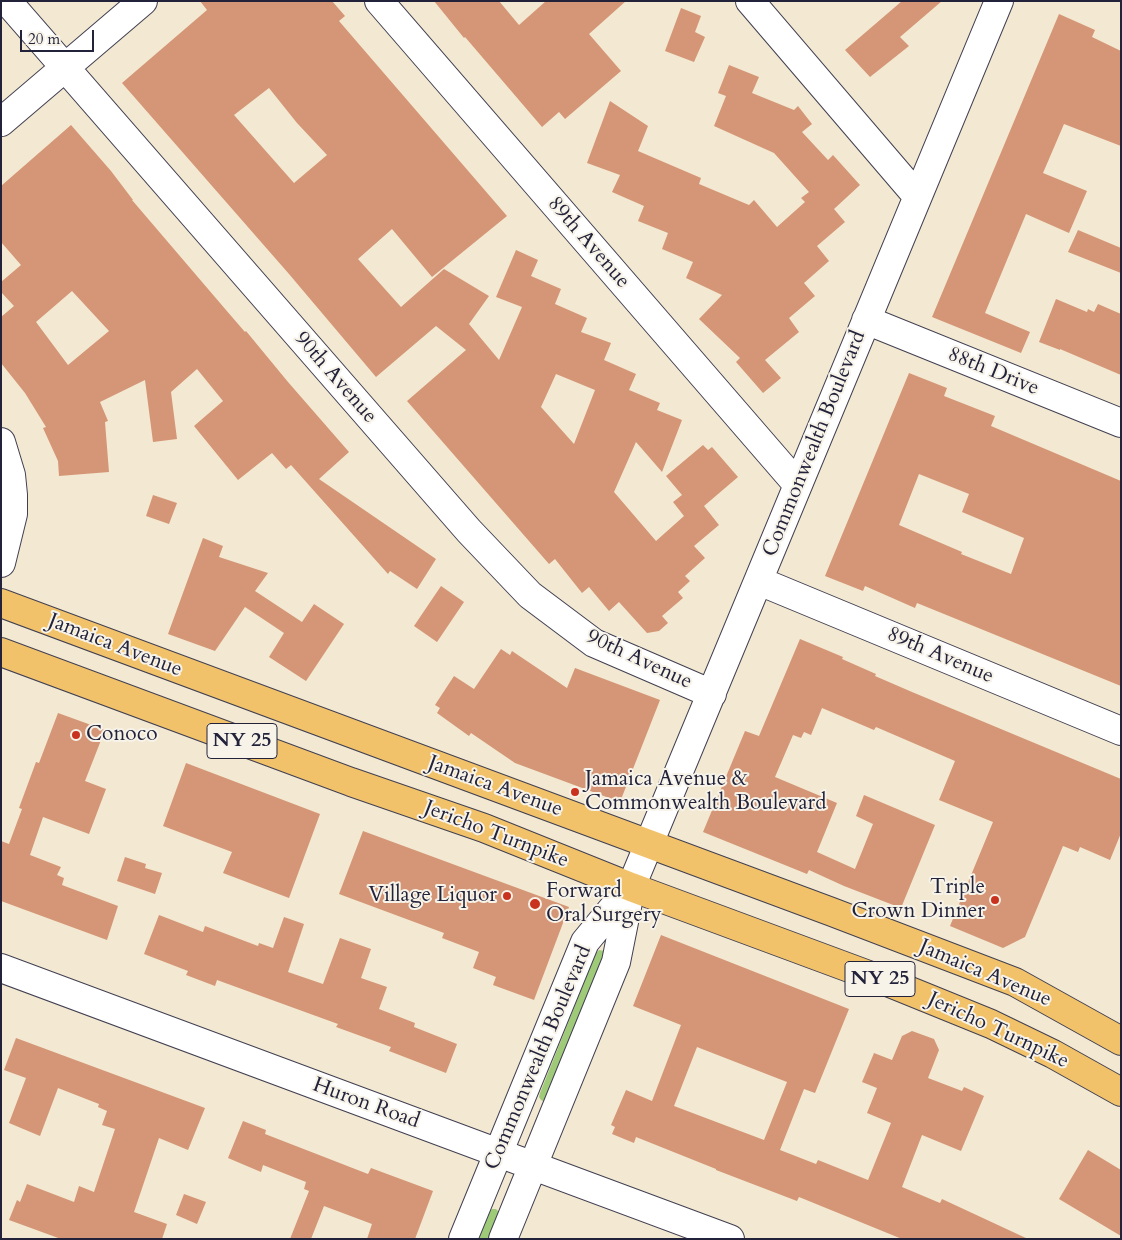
<!DOCTYPE html>
<style>
body{margin:0}
#map{position:relative;width:1122px;height:1240px;overflow:hidden;background:#f3e8d1;font-family:Cardo,serif}
canvas{display:block}
.frame{position:absolute;inset:0;border:2px solid #22223b;pointer-events:none}
.scale{position:absolute;left:20px;top:30px;width:74px;height:22px;box-sizing:border-box;border:2px solid #22223b;border-top:0;padding-left:6px;font-size:15px;line-height:18px;white-space:nowrap;color:#22223b;-webkit-text-stroke:4px #f7f3e8;paint-order:stroke}
</style>
<div id="map">
<canvas width="1122" height="1240"></canvas>
<div class="frame"></div>
<div class="scale">20 m</div>
</div>
<script>
const c = document.querySelector('canvas').getContext('2d');
c.lineJoin = 'round';
function fill(path, color) { c.fillStyle = color; c.fill(path, 'evenodd'); }
const shape = rows => new Path2D(rows.map(r => 'M' + r).join(''));
function strokePath(path, color, width, dash) { c.strokeStyle = color; c.lineWidth = width; c.lineCap = dash ? 'butt' : 'round'; c.setLineDash(dash || []); c.stroke(path); }
function drawText(font, color, halo, rows, align = 'center') {
  c.font = font + ' Cardo,serif'; c.lineWidth = 4; c.setLineDash([]); c.textBaseline = 'middle'; c.strokeStyle = halo; c.fillStyle = color; for (const [text, x, y, turn = 0] of rows) {
    c.save(); c.translate(x, y); c.rotate((+turn || 0) * Math.PI / 180); c.textAlign = isNaN(turn) ? turn : align; if (halo) c.strokeText(text, 0, 0); c.fillText(text, 0, 0); c.restore();
  }
}
const green = shape([
 [599,950,605,951,607,954,545,1102,541,1100,539,1097,540,1093,596,953],
 [492,1209,496,1209,500,1213,491,1239,478,1239,489,1211]
]);
const building = shape([
 [200,1,332,1,345,16,339,21,507,216,432,277,392,229,358,259,401,307,444,269,489,296,469,324,499,360,522,307,496,297,516,250,538,260,531,276,561,289,555,304,587,318,581,332,611,343,604,360,636,374,629,390,660,403,657,410,682,420,662,472,636,442,614,492,656,541,684,516,673,502,682,495,666,476,703,445,708,450,712,447,738,477,704,506,719,525,694,546,705,558,685,576,690,581,678,592,683,598,662,616,668,623,659,631,647,633,619,602,609,611,589,587,582,593,555,559,549,564,407,401,466,350,436,326,376,377,289,274,122,83,207,10],
 [269,88,297,123,327,155,294,183,234,115],
 [556,374,595,390,574,444,541,407],
 [434,1,499,1,519,25,546,1,626,1,589,34,621,71,565,119,559,112,542,127,465,37,464,38],
 [902,1,942,1,900,37,909,46,870,77,845,50],
 [681,8,701,16,695,32,705,37,694,62,665,51],
 [1059,14,1095,30,1092,37,1121,51,1121,146,1064,124,1043,173,1087,191,1069,233,1026,214,985,313,1030,332,1021,353,932,317],
 [729,65,759,77,752,93,794,110,798,106,812,124,802,132,828,160,833,155,860,185,834,209,845,222,817,246,829,261,804,283,815,296,789,318,799,332,765,360,781,378,763,393,736,362,740,358,699,319,722,295,686,278,693,262,662,249,668,233,638,221,644,206,612,192,620,175,587,163,610,101,648,126,638,151,701,178,699,184,749,205,754,200,777,227,805,202,801,198,809,192,774,153,714,126,726,96,718,93],
 [71,125,111,171,133,200,132,200,226,310,245,332,246,331,288,382,349,452,319,479,436,559,417,589,390,571,388,574,291,465,286,469,272,453,238,480,194,426,223,401,197,369,171,392,177,439,153,442,145,380,100,402,108,421,105,422,109,472,59,476,58,461,43,428,46,427,25,393,1,363,1,317,14,306,1,292,1,282,21,265,1,242,1,186],
 [72,291,109,331,68,365,36,322],
 [1078,230,1121,248,1121,273,1068,252],
 [1056,299,1087,312,1088,309,1094,312,1098,304,1121,314,1121,375,1060,349,1060,350,1039,342],
 [909,373,947,388,944,396,995,416,991,426,1121,481,1121,686,917,603,915,608,865,586,863,591,825,576],
 [919,474,969,494,962,512,1024,538,1011,574,961,554,962,552,899,525],
 [153,495,177,503,169,524,146,516],
 [203,538,223,546,219,557,268,573,255,591,302,622,314,604,344,624,306,681,269,657,284,633,245,607,215,651,168,634],
 [441,586,464,602,437,642,414,626],
 [800,639,843,657,842,659,876,674,875,676,912,692,1121,779,1121,833,1110,860,1080,847,1078,852,1063,846,1025,937,1003,948,950,926,993,822,939,800,955,761,876,727,874,730,822,708,811,735,804,732,801,738,793,735,775,777,837,803,817,852,855,869,873,824,856,816,864,795,935,825,901,908,844,886,809,870,807,874,703,832,745,731,759,736],
 [501,649,510,655,512,651,567,688,575,668,660,700,620,802,515,763,471,733,469,736,437,713,440,708,435,705,454,676,474,689],
 [58,713,105,730,85,781,106,789,89,834,43,817,30,855,61,867,57,875,64,878,62,885,118,906,107,940,1,901,1,841,9,844,22,809,19,808,36,762,39,763],
 [186,763,320,814,289,898,223,873,232,852,163,826],
 [363,831,569,907,534,1000,493,985,496,977,473,968,479,952,442,938,444,933,339,894],
 [125,857,146,864,145,868,162,873,155,894,117,881],
 [159,915,203,932,205,926,258,946,259,943,273,948,284,917,304,924,288,972,323,984,340,938,371,949,361,978,387,987,379,1009,415,1023,414,1027,457,1044,446,1073,389,1051,391,1047,336,1027,338,1024,217,980,215,986,186,975,188,971,144,954],
 [661,935,849,1009,815,1093,804,1089,780,1150,816,1164,818,1160,868,1180,891,1123,867,1113,877,1088,862,1082,874,1053,892,1060,902,1036,912,1031,934,1039,939,1050,928,1078,962,1091,964,1087,984,1096,961,1151,922,1135,902,1187,940,1203,942,1199,1028,1239,902,1239,799,1197,797,1201,716,1170,716,1169,636,1137,634,1143,612,1134,615,1127,611,1125,626,1090,652,1101,681,1025,633,1006],
 [697,1047,787,1082,764,1140,674,1106],
 [16,1038,205,1108,188,1150,159,1138,134,1212,167,1224,162,1239,61,1239,9,1220,17,1200,20,1202,27,1184,74,1202,79,1186,94,1192,115,1129,102,1125,107,1111,98,1107,99,1104,58,1088,40,1136,9,1123,26,1078,4,1070],
 [243,1121,266,1130,265,1134,368,1174,371,1168,433,1191,415,1239,367,1239,372,1224,324,1206,311,1239,290,1239,309,1191,304,1189,306,1182,263,1165,261,1172,228,1158],
 [1088,1150,1121,1170,1121,1236,1059,1199],
 [184,1194,206,1202,197,1224,176,1215]
]);
const minor = shape([
 [7,1,469,531,530,595,594,643,712,694],
 [379,1,797,484],
 [750,1,917,196],
 [1,122,143,1],
 [866,320,1121,423],
 [1,442,11,475,13,495,13,514,1,563],
 [759,581,1121,731],
 [1,968,730,1239],
 [463,1239,585,942,628,890],
 [503,1239,616,962,631,887,999,1]
]);
const major = shape([
 [1,603,832,912,1015,982,1121,1041],
 [1,652,351,782,484,828,631,887,890,983,991,1024,1053,1054,1121,1092]
]);
const markers = [
 [76,735,5,"#c8321e"],
 [575,792,5,"#c8321e"],
 [507,896,5,"#c8321e"],
 [995,900,5,"#c8321e"],
 [535,904,6,"#c8321e"]
];
const shields = [
 [242,741,70],
 [880,979,70]
];
const shieldNames = [
 ["NY 25",242,741],
 ["NY 25",880,979]
];
const streetNames = [
 ["89th Avenue",588,243,49],
 ["88th Drive",993,372,22],
 ["90th Avenue",335,378,49],
 ["Commonwealth Boulevard",815,444,-68],
 ["Jamaica Avenue",115,646,21],
 ["89th Avenue",940,656,23],
 ["90th Avenue",639,660,25],
 ["Jamaica Avenue",495,787,20],
 ["Jericho Turnpike",496,835,21],
 ["Jamaica Avenue",985,974,23],
 ["Jericho Turnpike",998,1031,25],
 ["Commonwealth Boulevard",539,1058,-67],
 ["Huron Road",366,1104,20]
];
const poiNames = [
 ["Conoco",86,735],
 ["Jamaica Avenue &",585,780],
 ["Commonwealth Boulevard",585,804],
 ["Triple",985,888,"right"],
 ["Crown Dinner",985,912,"right"],
 ["Forward",546,892],
 ["Oral Surgery",546,916],
 ["Village Liquor",497,896,"right"]
];
fill(green, '#9fcb78');
fill(building, '#d49676');
strokePath(minor, '#414052', 30);
strokePath(major, '#414052', 30);
strokePath(minor, '#fff', 28);
strokePath(major, '#f2c26a', 28);
for (const [x, y, r, color] of markers) { const dot = new Path2D(); dot.arc(x, y, r, 0, 2 * Math.PI); c.fillStyle = color; c.fill(dot); strokePath(dot, '#f7f3e8', 2); }
for (const [x, y, w] of shields) { const box = new Path2D(); box.roundRect(x - w / 2, y - 17.5, w, 35, 4); c.fillStyle = '#f7f3e8'; c.fill(box); strokePath(box, '#22223b', 1); }
drawText('bold 20px', '#22223b', null, shieldNames);
drawText('21px', '#22223b', '#f7f3e8', streetNames);
drawText('21px', '#22223b', '#f7f3e8', poiNames, 'left');
</script>
